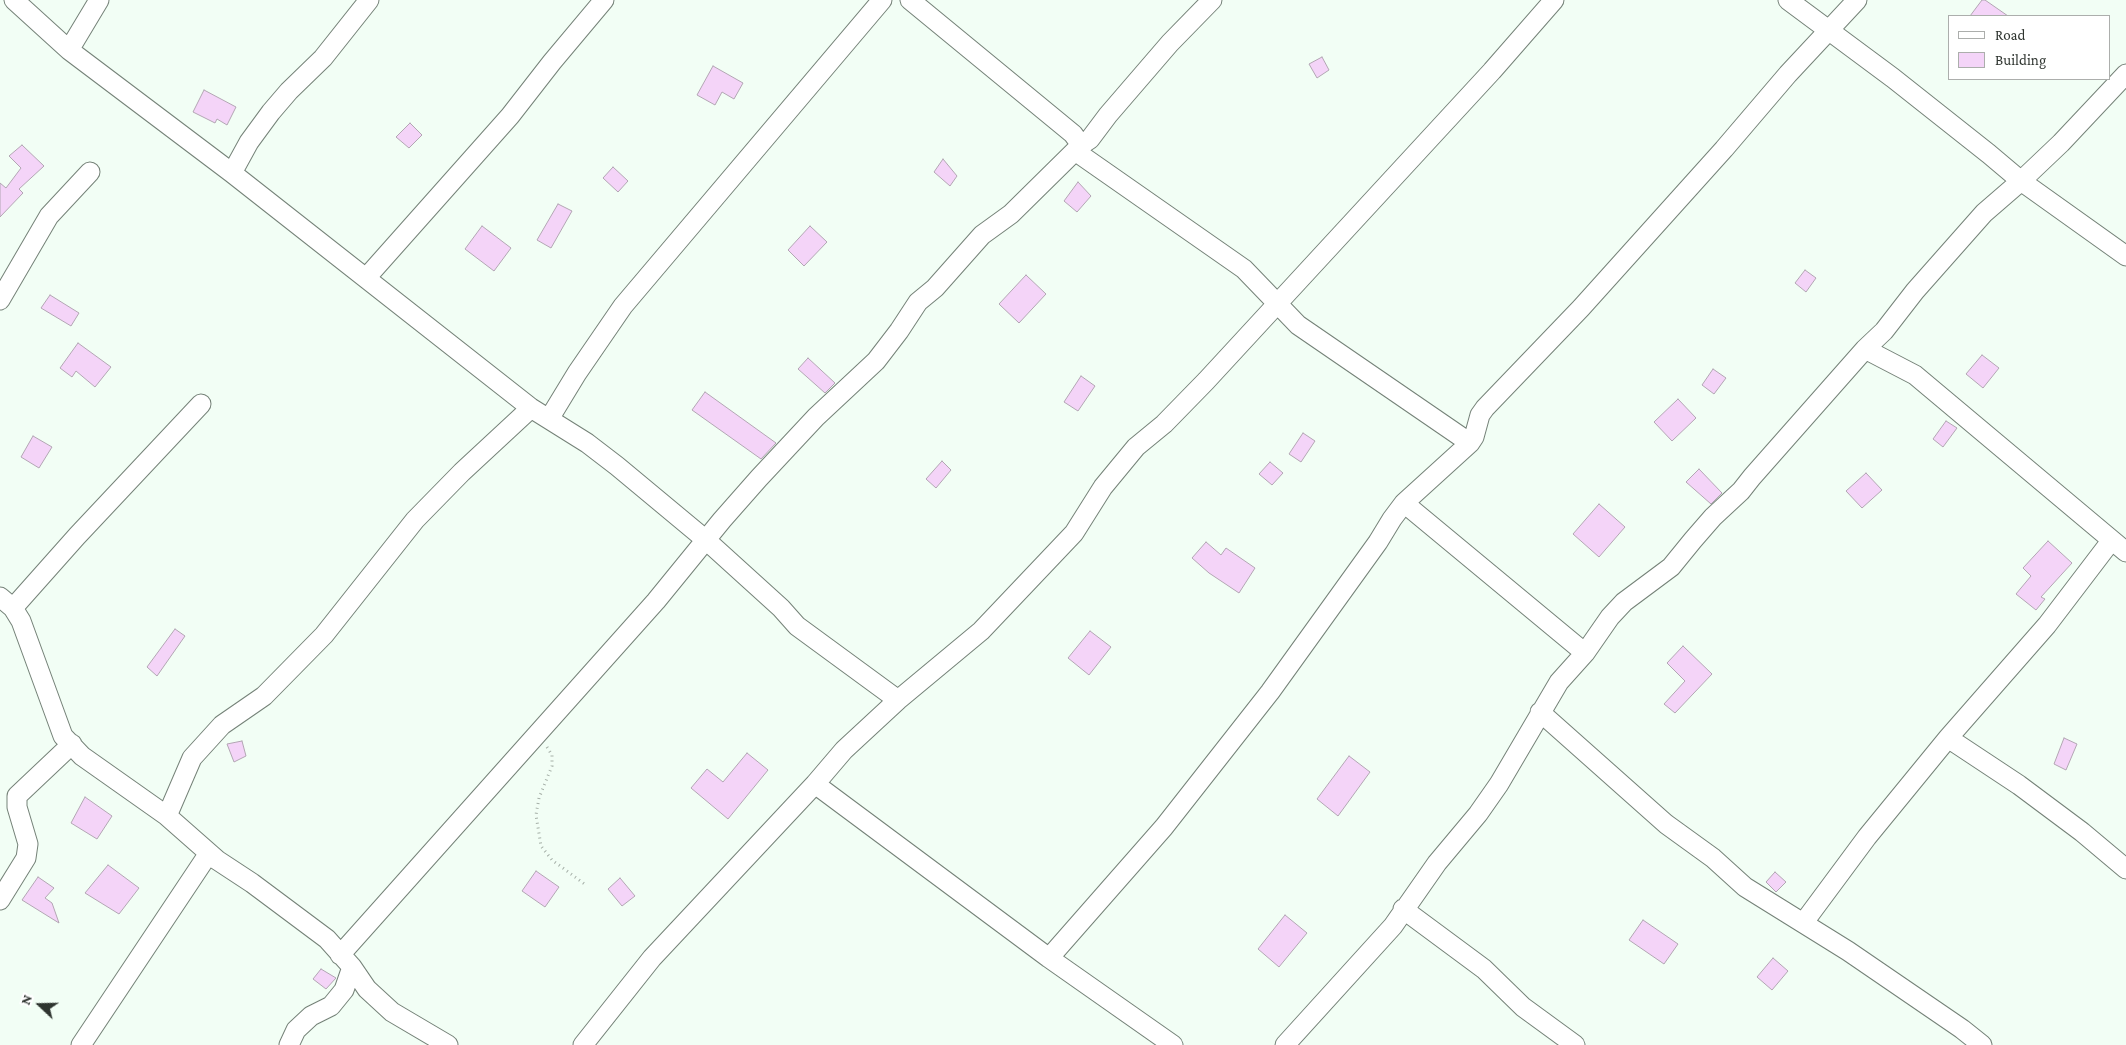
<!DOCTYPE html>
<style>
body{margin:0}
#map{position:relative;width:2126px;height:1045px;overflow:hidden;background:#f2fef5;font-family:"Crimson Pro",serif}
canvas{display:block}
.legend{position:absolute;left:1948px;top:15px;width:162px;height:65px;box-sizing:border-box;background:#fff;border:1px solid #acaeac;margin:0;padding:6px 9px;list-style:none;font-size:15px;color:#2f3530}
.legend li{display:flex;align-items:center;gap:10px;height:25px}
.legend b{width:25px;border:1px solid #acaeac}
.north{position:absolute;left:15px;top:980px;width:50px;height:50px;-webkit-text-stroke:4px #fff;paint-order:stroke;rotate:291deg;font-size:14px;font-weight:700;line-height:20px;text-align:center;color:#2f3530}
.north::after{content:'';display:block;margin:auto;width:18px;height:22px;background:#2f3530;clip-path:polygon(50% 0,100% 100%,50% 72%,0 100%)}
</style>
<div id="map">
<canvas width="2126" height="1045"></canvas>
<ul class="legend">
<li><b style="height:6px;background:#fff"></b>Road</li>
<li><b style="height:14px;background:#f4d4f8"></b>Building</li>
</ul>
<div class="north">N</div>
</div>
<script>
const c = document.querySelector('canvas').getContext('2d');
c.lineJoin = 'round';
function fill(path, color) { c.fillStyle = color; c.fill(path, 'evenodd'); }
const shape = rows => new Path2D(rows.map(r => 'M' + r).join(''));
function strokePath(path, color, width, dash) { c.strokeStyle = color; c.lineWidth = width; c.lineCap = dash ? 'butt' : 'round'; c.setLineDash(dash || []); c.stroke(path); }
const building = shape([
 [1982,0,1985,0,2008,16,1970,16,1982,0],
 [1322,57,1329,70,1317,78,1309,64,1322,57],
 [713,66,743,83,734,99,722,92,715,105,697,95,713,66],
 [204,90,236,107,227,125,217,119,215,123,193,112,204,90],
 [410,123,422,135,409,148,396,137,410,123],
 [22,145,44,166,19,189,23,193,0,217,0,183,6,188,21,168,9,156,22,145],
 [943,159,957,176,950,186,934,172,943,159],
 [613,167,628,181,618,192,603,178,613,167],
 [1078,182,1091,196,1077,212,1064,201,1078,182],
 [558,204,572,211,551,248,537,240,558,204],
 [482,226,511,248,494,271,465,249,482,226],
 [810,226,827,242,804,266,788,250,810,226],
 [1805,270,1816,278,1806,292,1795,283,1805,270],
 [1026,275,1046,294,1019,323,999,304,1026,275],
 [50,295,79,313,71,326,41,308,50,295],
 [78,343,111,367,95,387,76,371,72,377,60,368,78,343],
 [1982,355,1999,368,1983,388,1966,374,1982,355],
 [808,358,835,383,825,393,798,369,808,358],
 [1713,369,1726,378,1714,394,1702,385,1713,369],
 [1081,376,1095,386,1078,411,1064,402,1081,376],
 [705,392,776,443,761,459,692,410,705,392],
 [1678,399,1696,418,1672,441,1654,422,1678,399],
 [1946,421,1957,428,1943,447,1933,439,1946,421],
 [1303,433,1315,441,1301,462,1289,454,1303,433],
 [33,436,52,447,39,468,21,457,33,436],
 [942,461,951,470,936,488,926,479,942,461],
 [1270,462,1283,473,1272,485,1259,474,1270,462],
 [1699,469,1722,493,1711,504,1686,482,1699,469],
 [1866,473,1882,490,1862,508,1846,491,1866,473],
 [1599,504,1625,527,1599,557,1573,534,1599,504],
 [2048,541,2072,563,2041,597,2045,599,2036,610,2016,594,2031,576,2023,568,2048,541],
 [1206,542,1221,555,1226,548,1255,568,1239,593,1209,573,1192,558,1206,542],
 [175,629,185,636,157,676,147,667,175,629],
 [1090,631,1111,647,1089,675,1068,658,1090,631],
 [1683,646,1712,674,1675,713,1664,704,1685,681,1667,663,1683,646],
 [2064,738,2077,744,2066,770,2054,764,2064,738],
 [242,741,246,756,234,762,227,744,242,741],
 [747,753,768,770,728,819,691,788,707,769,723,782,747,753],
 [1349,756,1370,772,1338,816,1317,799,1349,756],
 [85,797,112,816,97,839,71,823,85,797],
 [108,865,139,888,119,914,85,893,108,865],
 [536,871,559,887,545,907,522,891,536,871],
 [1775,872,1786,882,1776,892,1766,882,1775,872],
 [38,877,54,888,45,898,52,903,59,923,22,900,38,877],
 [620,878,635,896,622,906,608,889,620,878],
 [1285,915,1307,933,1279,967,1258,949,1285,915],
 [1643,920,1678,944,1664,964,1629,940,1643,920],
 [1773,958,1788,971,1772,990,1757,977,1773,958],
 [321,969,336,978,326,989,313,979,321,969]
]);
const path = shape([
 [547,747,552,755,552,766,539,798,536,815,541,846,552,860,586,885]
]);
const minor = shape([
 [14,0,69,50,232,173,531,408,587,443,617,466,706,540,781,608,797,626,898,700],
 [910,0,1073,134,1081,145,1090,139,1108,115,1170,43,1212,0],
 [1788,0,1893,78,1989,154,2021,181,2126,256],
 [69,50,99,0],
 [1075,151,1244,269,1298,325,1470,443],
 [232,173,249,142,271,112,289,91,323,58,369,0],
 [366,278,510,116,552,62,604,0],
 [0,300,49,216,90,172],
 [1865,349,1915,375,2126,552],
 [549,419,577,373,623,306,882,0],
 [1404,503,1585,653],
 [0,597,13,608,21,621,63,736,82,756,167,816,217,860,252,883,327,939,352,967,367,989,392,1012,448,1045],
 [13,608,77,536,201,404],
 [1540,712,1666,824,1713,858,1745,887,1848,951,1962,1029,1982,1045],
 [1948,738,2019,785,2082,832,2126,869],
 [815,784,1049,958,1173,1045],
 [167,816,192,758,222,725,264,696,324,635,415,520,462,472,531,408],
 [0,900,26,858,28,844,17,807,17,796,72,744],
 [1403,909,1484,969,1523,1007,1575,1045],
 [1804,922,1867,837,1948,738,2047,625,2111,541],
 [340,955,656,601,722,520,759,478,816,417,876,361,899,331,918,302,935,288,982,235,1011,214,1081,145],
 [1049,958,1164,827,1270,692,1378,542,1392,519,1404,503,1470,443,1474,437,1480,415,1485,408,1581,308,1724,149,1788,74,1857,0],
 [81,1045,209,853],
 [289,1045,296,1030,311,1016,331,1006,344,990,352,967],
 [583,1045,652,958,815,784,844,750,898,700,981,631,1074,533,1103,487,1136,447,1164,424,1206,381,1492,71,1554,0],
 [1285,1045,1393,926,1437,863,1478,814,1499,784,1559,682,1585,653,1610,617,1624,602,1671,567,1693,540,1713,517,1741,491,1752,477,1865,349,1884,331,1915,291,1984,213,2021,181,2061,143,2126,74]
]);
fill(building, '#f4d4f8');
strokePath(building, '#b2a6b3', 1);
strokePath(minor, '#758278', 21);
strokePath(path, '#a5afa7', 3, [1, 4]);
strokePath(minor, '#fff', 19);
</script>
